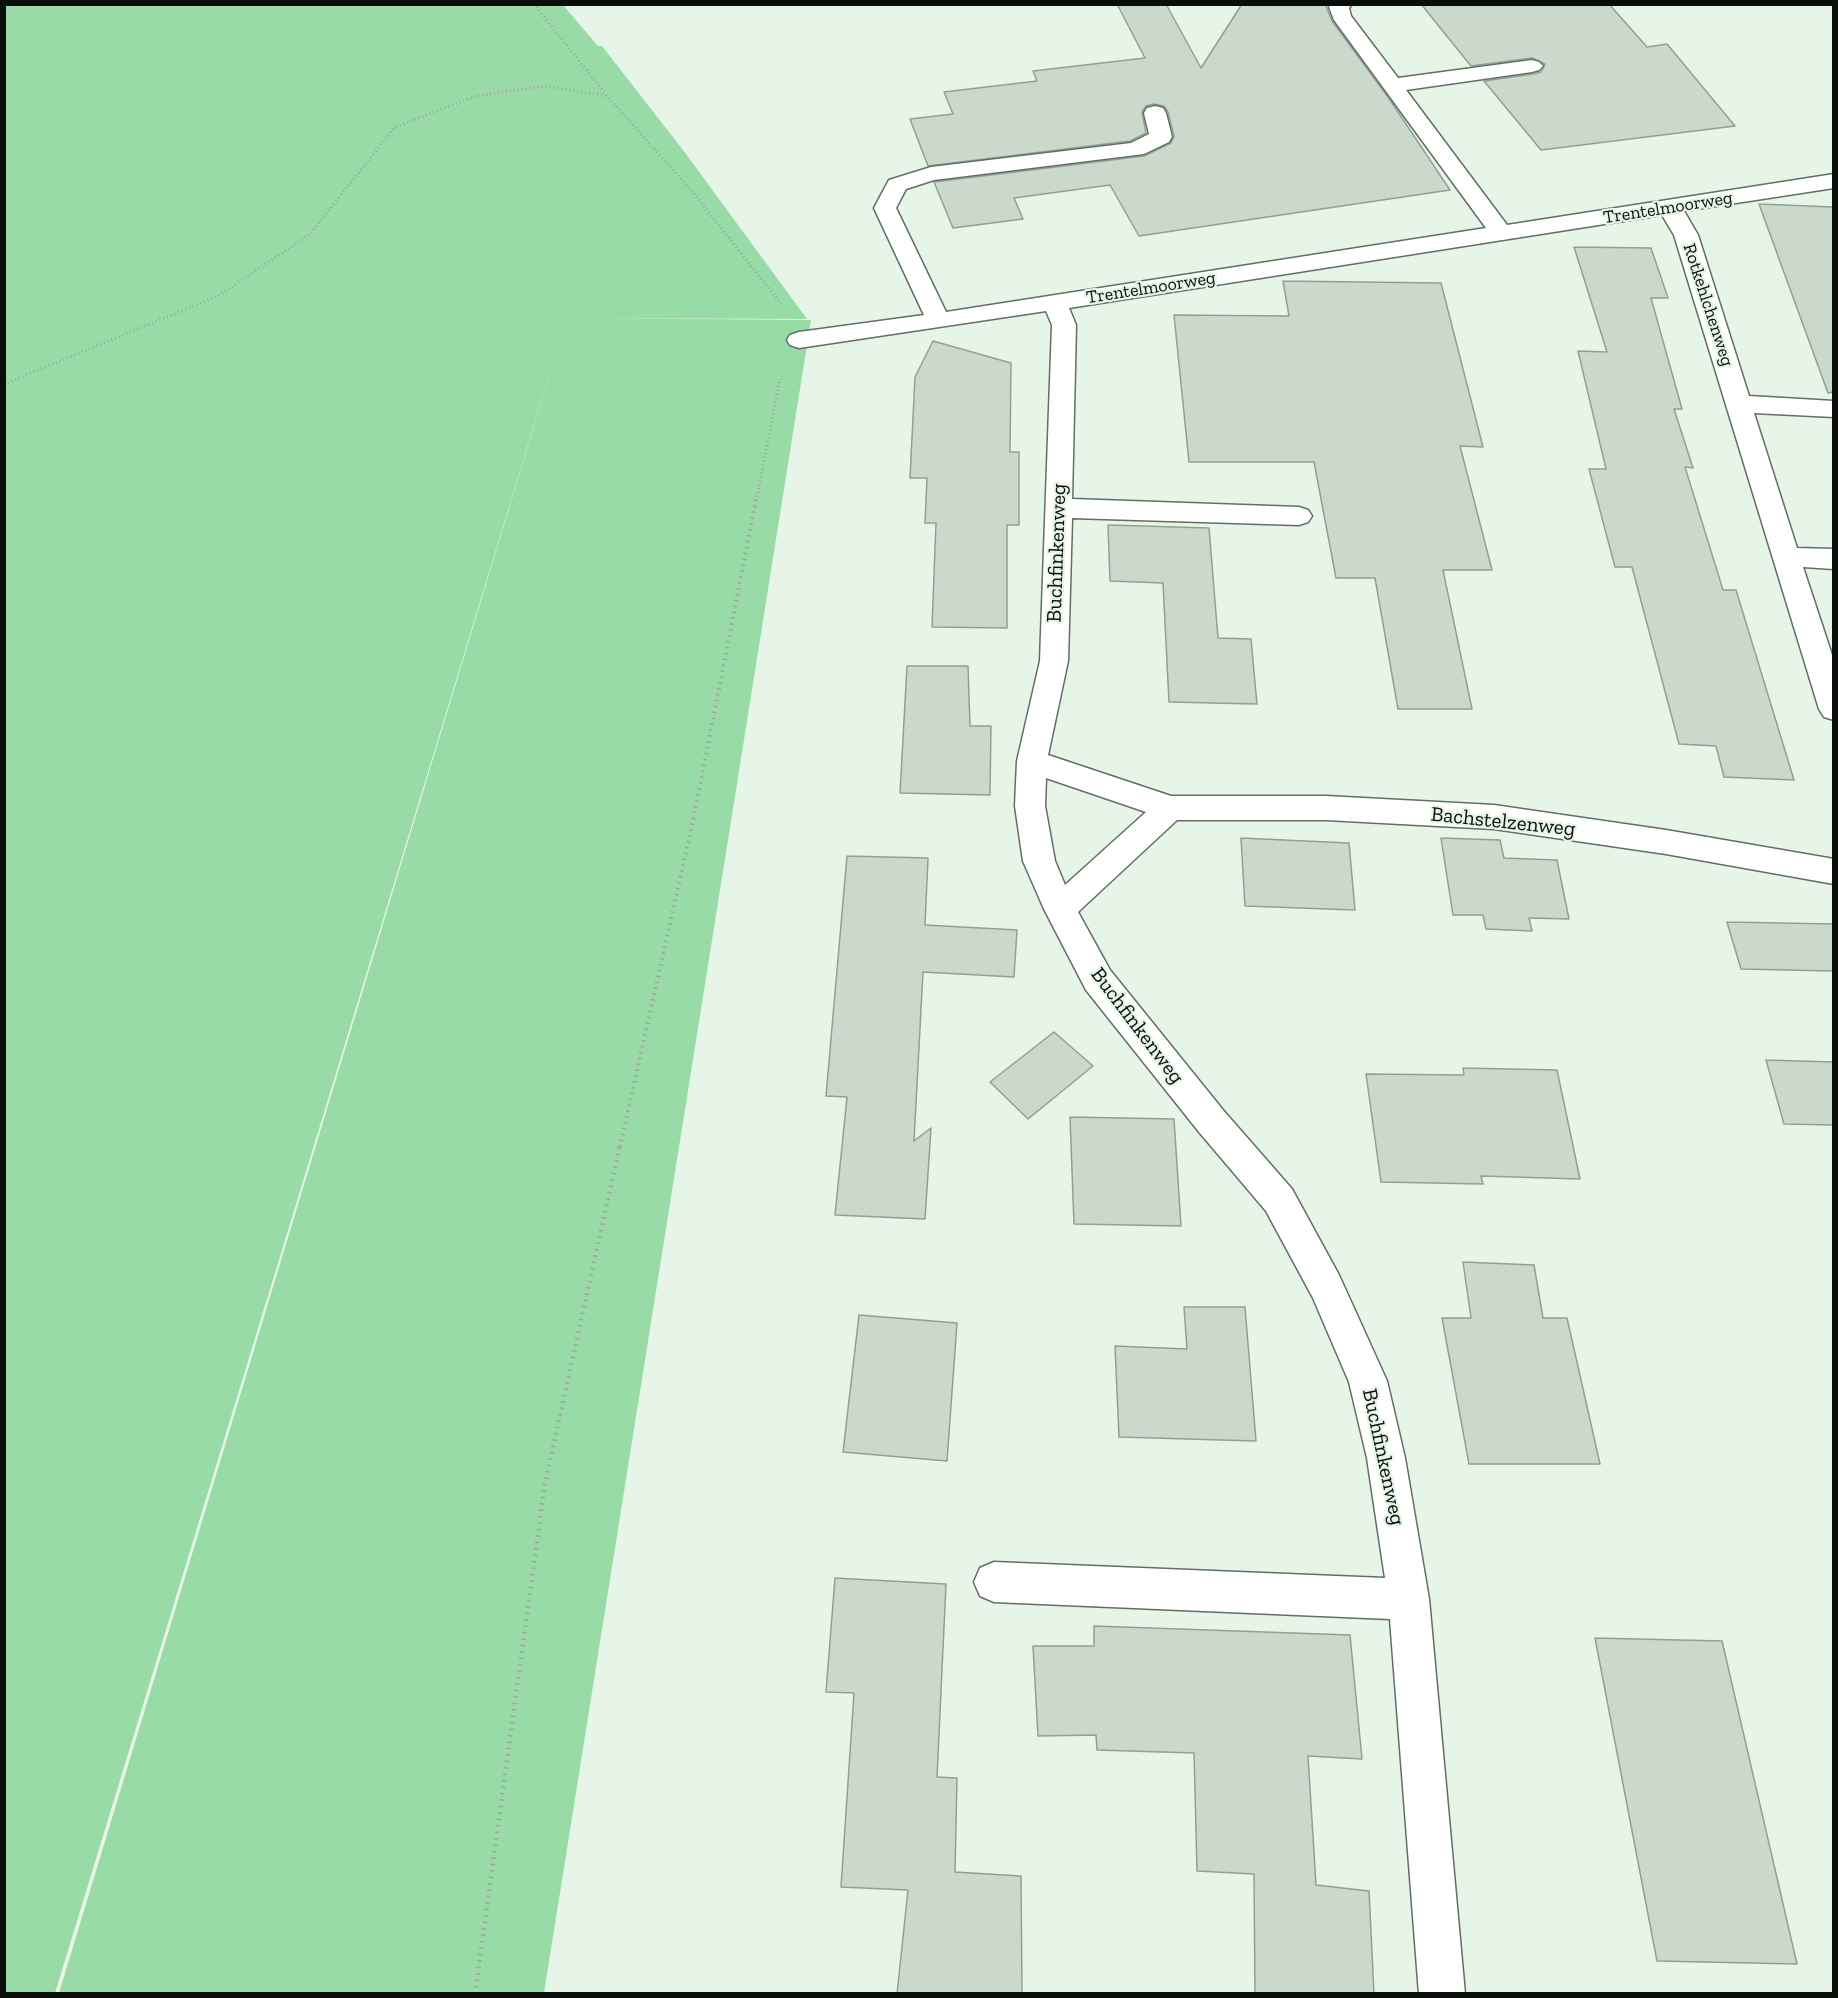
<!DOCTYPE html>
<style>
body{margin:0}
#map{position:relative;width:1838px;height:1998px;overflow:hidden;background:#e6f5e8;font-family:"Zilla Slab",serif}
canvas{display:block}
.frame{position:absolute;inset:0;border:6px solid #090e0a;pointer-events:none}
</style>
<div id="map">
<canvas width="1838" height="1998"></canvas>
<div class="frame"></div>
</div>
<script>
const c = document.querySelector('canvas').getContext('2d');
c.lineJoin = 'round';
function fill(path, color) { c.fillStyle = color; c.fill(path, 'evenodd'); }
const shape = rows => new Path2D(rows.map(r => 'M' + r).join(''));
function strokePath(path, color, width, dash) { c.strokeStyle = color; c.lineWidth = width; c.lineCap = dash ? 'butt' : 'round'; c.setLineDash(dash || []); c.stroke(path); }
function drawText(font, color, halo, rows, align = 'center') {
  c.font = font + ' "Zilla Slab",serif'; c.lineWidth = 4.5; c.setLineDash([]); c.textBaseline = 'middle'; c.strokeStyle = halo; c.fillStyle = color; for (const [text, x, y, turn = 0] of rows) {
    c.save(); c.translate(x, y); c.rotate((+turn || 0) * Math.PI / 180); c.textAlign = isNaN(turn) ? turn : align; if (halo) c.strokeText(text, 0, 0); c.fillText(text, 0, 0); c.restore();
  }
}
const green = shape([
 [5,5,563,5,598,46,602,46,683,150,807,319,584,318,811,320,544,1993,59,1993,567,317,55,1993,5,1994]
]);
const building = shape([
 [1117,4,1166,4,1201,68,1242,4,1325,4,1332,21,1388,97,1450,190,1139,236,1110,185,1014,198,1023,219,953,228,934,182,1144,156,1171,143,1174,136,1168,112,1164,106,1154,104,1146,106,1142,112,1146,133,1130,141,928,166,910,119,953,114,944,92,1037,81,1033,71,1145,58,1117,4],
 [1421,4,1609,4,1647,47,1667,44,1735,126,1541,150,1484,81,1533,74,1541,72,1545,64,1532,58,1471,66,1421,4],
 [1759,204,1833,207,1833,392,1828,393,1759,204],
 [1574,247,1651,248,1668,298,1651,298,1682,409,1674,409,1693,468,1685,467,1723,590,1736,590,1794,780,1724,777,1716,746,1679,744,1632,567,1615,567,1589,469,1606,469,1578,351,1607,352,1574,247],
 [1283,281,1441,283,1483,447,1460,446,1492,570,1443,570,1472,709,1398,709,1375,578,1336,578,1314,462,1189,462,1174,315,1289,316,1283,281],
 [933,341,1011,363,1010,452,1019,452,1019,525,1007,525,1007,628,932,627,936,523,925,523,927,478,910,478,915,377,933,341],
 [1108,525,1209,528,1218,638,1251,639,1257,704,1169,702,1163,583,1110,581,1108,525],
 [907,666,968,666,970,726,991,726,990,795,900,793,907,666],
 [1241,838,1349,843,1355,910,1245,906,1241,838],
 [1441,838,1500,840,1504,858,1557,860,1569,919,1529,918,1532,931,1486,929,1483,915,1453,915,1441,838],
 [847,856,928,858,925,925,1017,930,1014,977,923,972,914,1141,931,1128,925,1219,835,1215,847,1097,826,1096,847,856],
 [1727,922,1833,924,1833,971,1741,969,1727,922],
 [1054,1032,1093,1066,1028,1119,990,1082,1054,1032],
 [1766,1060,1833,1062,1833,1125,1784,1124,1766,1060],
 [1463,1068,1557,1070,1580,1179,1481,1176,1483,1184,1381,1182,1366,1074,1464,1075,1463,1068],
 [1070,1117,1174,1119,1181,1226,1074,1224,1070,1117],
 [1463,1262,1534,1265,1543,1318,1567,1318,1600,1464,1469,1464,1442,1318,1471,1318,1463,1262],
 [1184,1307,1245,1307,1256,1441,1119,1437,1115,1346,1187,1349,1184,1307],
 [859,1315,957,1323,947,1461,843,1452,859,1315],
 [835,1578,946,1584,937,1777,957,1778,955,1872,1021,1876,1022,1994,897,1994,908,1890,841,1887,854,1693,826,1692,835,1578],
 [1094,1626,1350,1635,1362,1759,1308,1756,1316,1885,1369,1891,1374,1994,1255,1994,1254,1874,1197,1871,1194,1753,1097,1750,1096,1735,1038,1736,1033,1646,1094,1646,1094,1626],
 [1595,1638,1722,1641,1797,1964,1657,1961,1595,1638]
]);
const pathFar2 = shape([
 [534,4,607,96,691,190,782,305],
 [4,384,218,296,310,234,395,127,476,96,545,86,607,96],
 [757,497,779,383,783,376]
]);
const pathFar1 = shape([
 [620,1147,694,816,757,495]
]);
const path = shape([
 [475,1994,545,1483,620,1145]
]);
const minor = shape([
 [1331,4,1352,4,1349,8,1351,16,1398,78,1532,60,1539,62,1543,66,1539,70,1532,72,1406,90,1507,225,1834,174,1834,188,1684,211,1698,235,1749,396,1834,401,1834,417,1754,413,1797,548,1834,549,1834,569,1803,567,1834,661,1834,720,1824,717,1819,709,1674,235,1662,215,1069,308,1076,325,1072,499,1299,507,1308,510,1312,516,1308,522,1299,525,1072,518,1068,661,1048,755,1171,796,1326,796,1494,805,1666,830,1834,859,1834,884,1666,854,1494,829,1326,820,1177,820,1078,912,1110,970,1223,1110,1292,1189,1339,1275,1387,1381,1405,1458,1429,1599,1465,1994,1419,1994,1390,1619,994,1602,980,1596,974,1582,980,1568,994,1562,1385,1578,1367,1458,1349,1382,1313,1298,1266,1211,1199,1132,1086,990,1044,909,1023,861,1015,806,1017,761,1040,661,1052,325,1046,311,799,348,790,345,787,340,790,335,799,332,924,315,874,208,889,180,931,167,1131,143,1149,134,1144,113,1147,108,1155,106,1163,108,1166,113,1172,137,1169,142,1144,154,934,180,906,189,896,208,946,312,1486,228,1334,20,1329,7,1331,4],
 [1046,778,1146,812,1065,885,1055,861,1045,806,1046,778]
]);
const farStreetnames = [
 ["Trentelmoorweg",1668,208,-9],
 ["Trentelmoorweg",1151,288,-9],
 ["Rotkehlchenweg",1708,305,72]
];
const streetNames = [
 ["Buchfinkenweg",1057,553,-88],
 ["Bachstelzenweg",1503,822,6],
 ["Buchfinkenweg",1137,1026,53],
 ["Buchfinkenweg",1383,1457,78]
];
fill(green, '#99dba7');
fill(building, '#cbd9cd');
strokePath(building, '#92a094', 1.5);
strokePath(minor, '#616f64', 3);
strokePath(pathFar2, '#9ba79d', 3, [1, 3]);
strokePath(pathFar1, '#9ba79d', 4, [1.5, 4.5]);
strokePath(path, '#9ba79d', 4.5, [1.5, 5]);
fill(minor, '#fff');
drawText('18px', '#090e0a', '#e6f5e8', farStreetnames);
drawText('21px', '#090e0a', '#e6f5e8', streetNames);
</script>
